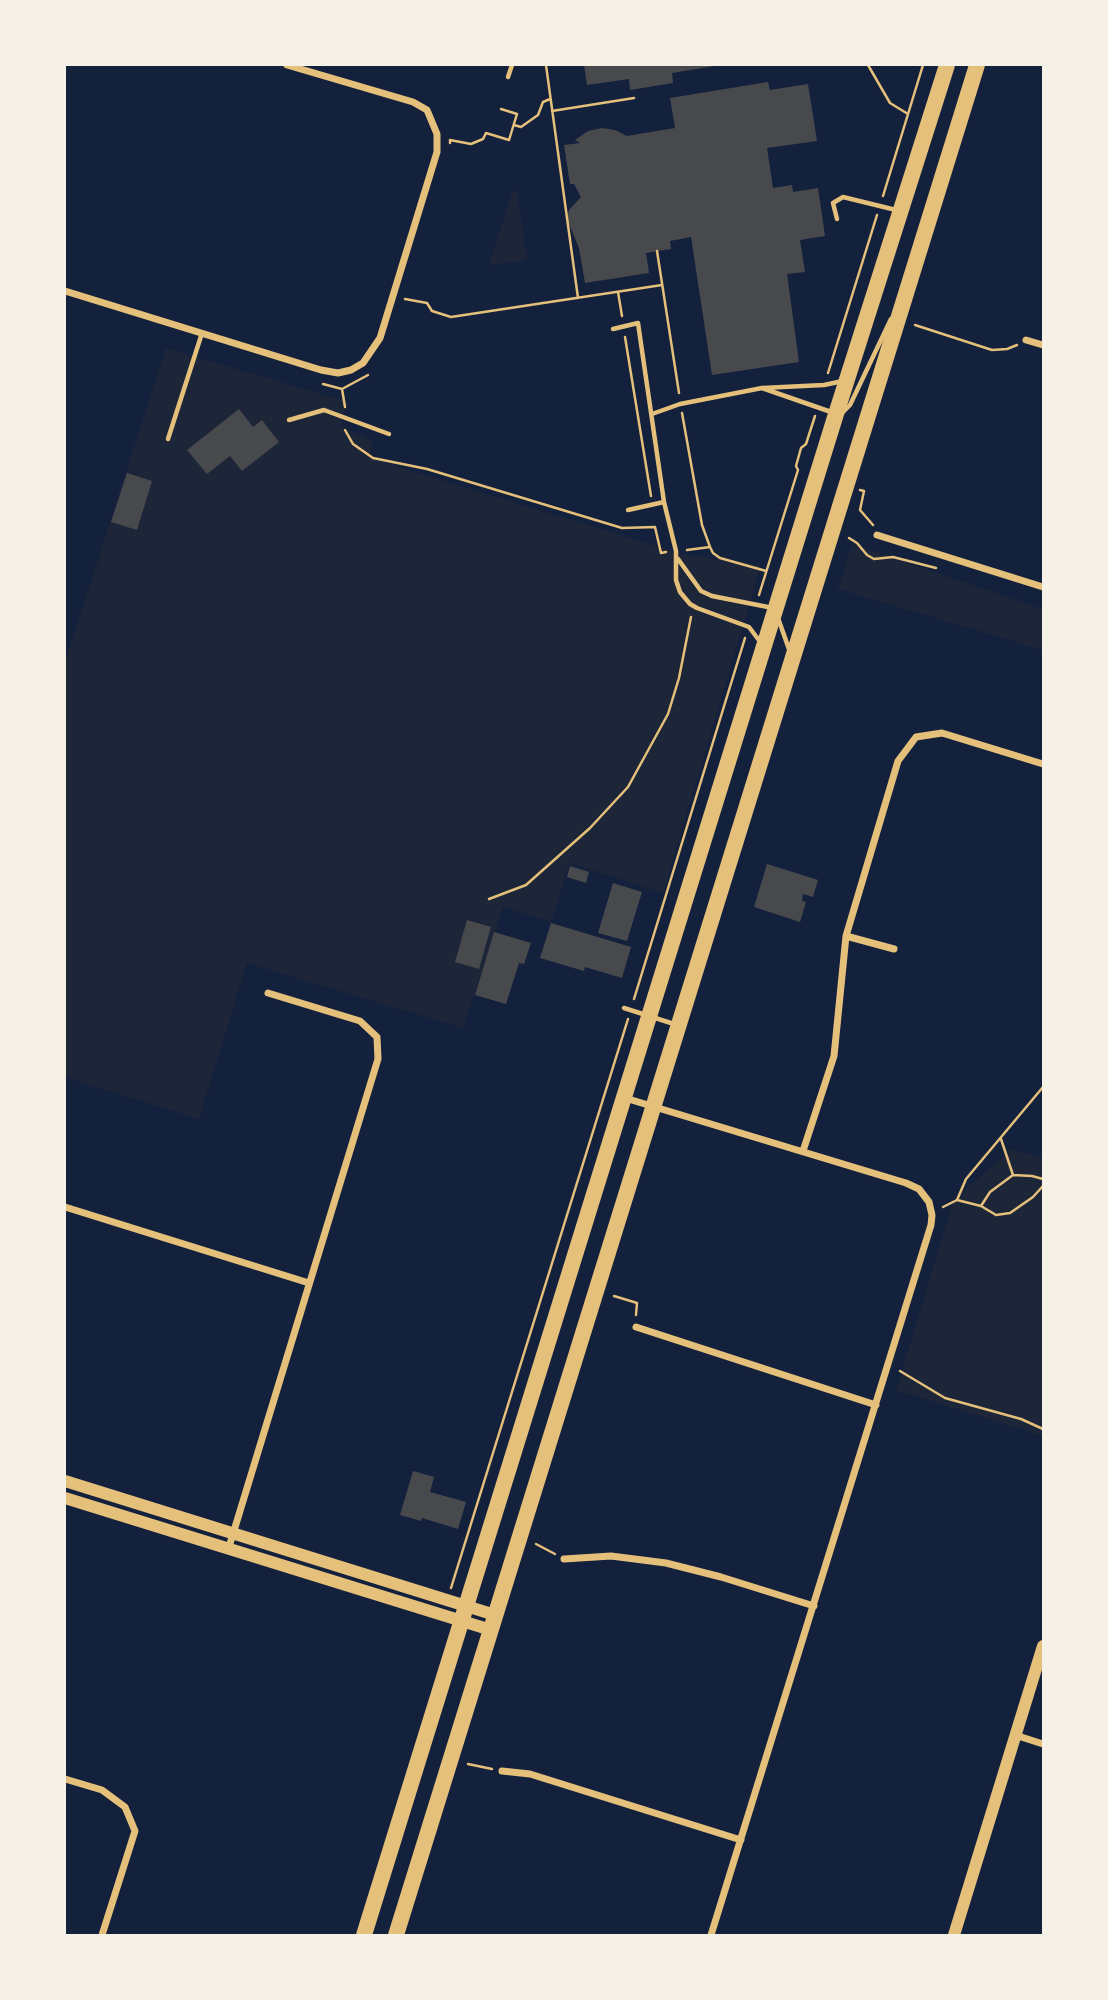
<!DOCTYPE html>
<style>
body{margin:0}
#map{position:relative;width:1108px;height:2000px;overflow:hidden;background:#14213d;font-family:Raleway,sans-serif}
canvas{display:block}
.frame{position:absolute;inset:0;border:66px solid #f6f1e7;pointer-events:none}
</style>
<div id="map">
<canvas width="1108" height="2000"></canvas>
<div class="frame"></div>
</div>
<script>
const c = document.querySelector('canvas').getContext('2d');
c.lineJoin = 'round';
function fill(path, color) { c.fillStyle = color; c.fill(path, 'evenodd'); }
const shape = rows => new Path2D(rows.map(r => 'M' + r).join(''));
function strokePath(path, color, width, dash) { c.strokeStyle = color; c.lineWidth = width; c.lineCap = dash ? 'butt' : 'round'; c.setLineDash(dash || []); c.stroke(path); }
const green = shape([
 [513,190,517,192,527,260,489,265],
 [166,348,348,402,340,427,374,442,369,458,682,554,761,565,663,893,570,863,551,922,503,907,463,1028,247,963,199,1119,65,1077,65,662],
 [852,544,1043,609,1043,650,838,589],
 [1012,1149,1043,1159,1043,1436,896,1390,954,1199]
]);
const building = shape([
 [584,65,715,65,715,66,672,73,673,83,630,90,629,79,587,85],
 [768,82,770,90,808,84,817,141,767,148,773,188,792,185,793,192,818,188,825,236,800,240,805,272,787,274,799,362,712,375,691,237,670,241,671,249,646,253,649,273,585,283,579,248,567,219,569,210,581,197,574,184,570,184,564,145,580,143,575,140,588,131,602,128,615,130,627,136,675,128,670,98],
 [239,409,253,427,262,420,279,442,242,471,230,456,207,474,187,450],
 [127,473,152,481,137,530,111,522],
 [767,864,818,880,813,897,803,894,802,901,806,902,800,922,754,907],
 [570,866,589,872,586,883,567,877],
 [613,883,642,892,627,941,598,933],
 [467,920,491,927,479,969,455,962],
 [551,923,631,947,622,978,585,967,584,971,540,958],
 [494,932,531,943,524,964,519,963,506,1004,475,995],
 [413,1471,434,1477,430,1492,466,1502,458,1529,422,1518,421,1521,400,1515]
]);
const path = shape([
 [546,65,578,298],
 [868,65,890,103,908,114],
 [552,111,634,98],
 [514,125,521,127,538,115,543,102,550,99],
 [450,143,450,140,471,144,483,139,486,133,509,140,517,114,501,109],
 [883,196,923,65],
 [657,251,679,393],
 [618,292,622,316],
 [405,299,427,303,432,311,451,317,662,285],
 [915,325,992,350,1007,349,1017,345],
 [625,337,651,496],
 [828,373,877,215],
 [323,384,342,389,368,375],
 [342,389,345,407],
 [682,413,702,525,710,547],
 [345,430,353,444,373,458,427,469,622,528,655,527,661,553,666,552],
 [860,490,864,491,860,510,873,525],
 [849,538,857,543,867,555,874,559,893,557,936,568],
 [687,550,710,547,713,553,720,558,766,571],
 [759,595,798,470,796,466,801,448,806,444,815,416],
 [489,899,526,885,590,828,628,787,668,714,679,678,691,617],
 [634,999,745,638],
 [1001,1139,1013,1175],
 [957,1200,981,1206,996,1215,1010,1213,1033,1197,1043,1186],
 [981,1206,990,1192,1013,1175,1032,1176,1043,1179],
 [943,1207,957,1200,966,1179,1043,1087],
 [614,1296,637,1303,636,1315],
 [900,1371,945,1398,1021,1419,1043,1429],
 [536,1544,555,1554],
 [451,1588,628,1019],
 [468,1764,492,1769]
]);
const service = shape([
 [508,77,512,65],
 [837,219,833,203,843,197,896,210],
 [613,329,638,323,664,502,676,551,676,580,680,592,690,604,697,608,749,627,761,643],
 [762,388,834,413],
 [842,413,850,405,891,319],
 [652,414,680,404,762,388,824,385,843,381],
 [289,420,324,410,389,434],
 [168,439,202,333],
 [628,510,664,502],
 [678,559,701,591,712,596,773,608],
 [778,618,790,652],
 [624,1008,674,1024]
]);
const minor = shape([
 [65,291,321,370,338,373,351,370,363,363,380,338,437,152,437,134,427,110,413,102,287,65],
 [1026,340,1043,345],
 [877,535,1043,587],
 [846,936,894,949],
 [625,1098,906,1183,919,1189,929,1202,932,1215,931,1225,711,1935],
 [803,1151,834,1056,846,936,898,761,916,737,942,733,1043,764],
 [65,1207,309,1283],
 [636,1327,876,1405],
 [229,1547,378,1059,377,1037,360,1021,268,993],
 [564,1559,611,1556,666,1563,721,1577,814,1606],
 [1015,1735,1043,1744],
 [502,1771,530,1774,741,1840],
 [65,1779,102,1790,125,1807,135,1831,102,1935]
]);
const tertiary = shape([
 [65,1481,495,1615],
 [65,1498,491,1630],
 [954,1935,1043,1646]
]);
const primary = shape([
 [364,1935,836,414,947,65],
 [396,1935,977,65]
]);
fill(green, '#1d2539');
fill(building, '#48494c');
strokePath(path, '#e5c07b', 2.5);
strokePath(service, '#e5c07b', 4.5);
strokePath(minor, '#e5c07b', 7);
strokePath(tertiary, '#e5c07b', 12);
strokePath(primary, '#e5c07b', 16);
</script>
